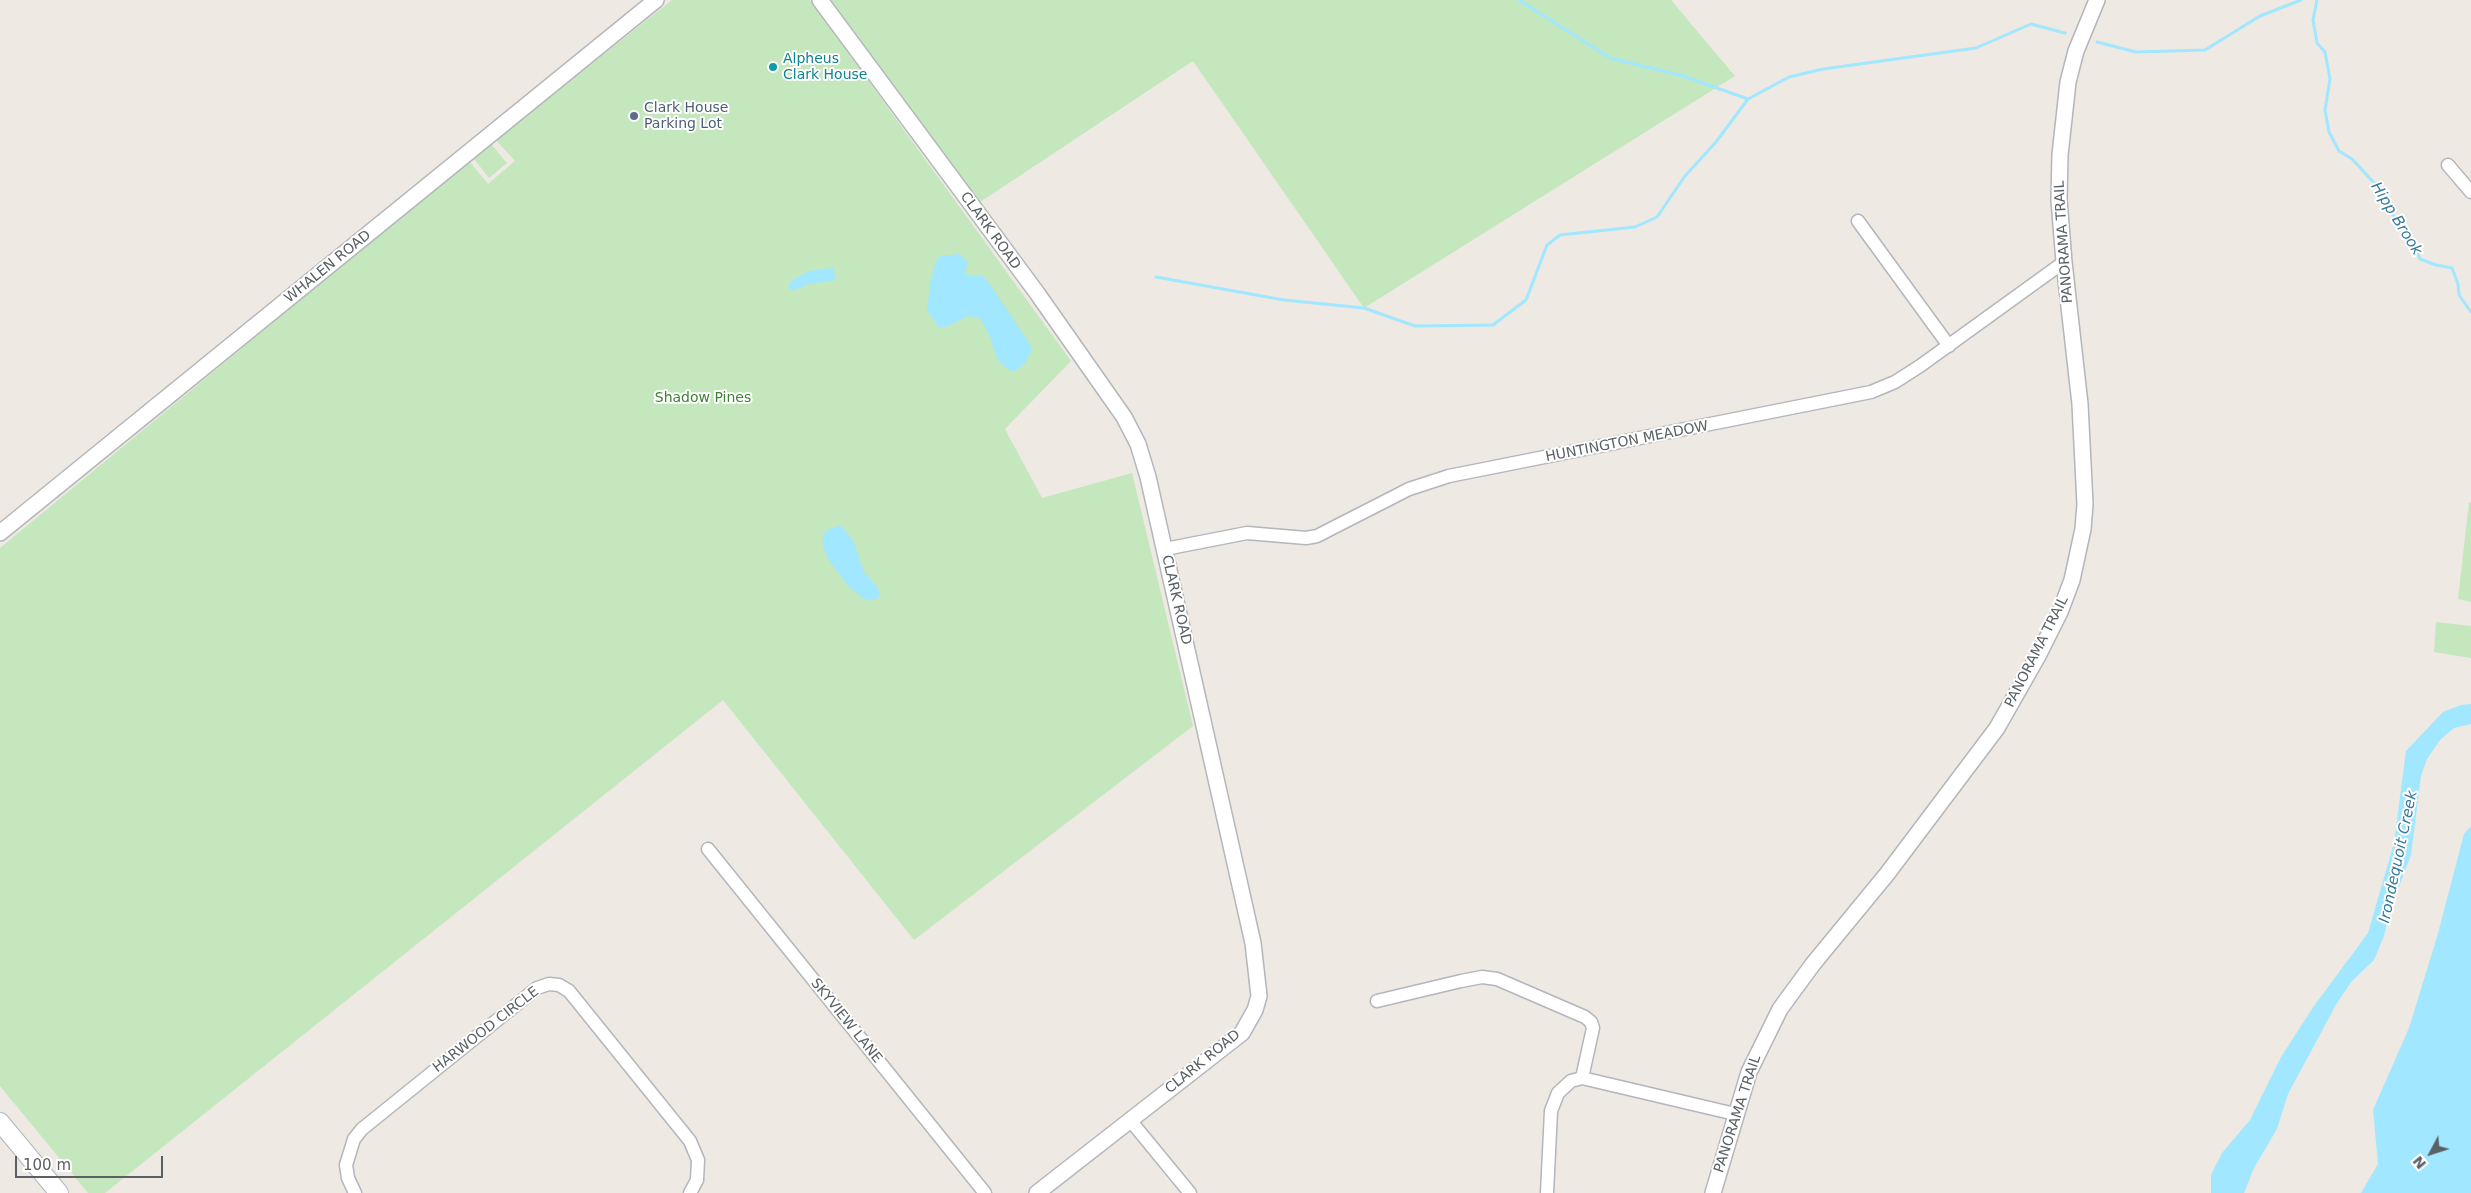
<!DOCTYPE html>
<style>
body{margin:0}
#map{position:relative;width:2471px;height:1193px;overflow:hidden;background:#eee9e2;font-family:"DejaVu Sans",sans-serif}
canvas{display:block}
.north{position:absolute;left:2406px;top:1128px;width:50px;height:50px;-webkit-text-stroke:4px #fff;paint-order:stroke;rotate:230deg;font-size:14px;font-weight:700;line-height:20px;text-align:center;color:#5a6063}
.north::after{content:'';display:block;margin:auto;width:18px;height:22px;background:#5a6063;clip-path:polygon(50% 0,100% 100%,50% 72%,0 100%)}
.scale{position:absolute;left:15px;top:1156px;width:148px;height:22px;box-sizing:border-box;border:2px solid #5a6063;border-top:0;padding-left:6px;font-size:15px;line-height:18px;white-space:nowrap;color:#5a6063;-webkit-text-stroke:4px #fff;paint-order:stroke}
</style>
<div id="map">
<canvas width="2471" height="1193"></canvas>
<div class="north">N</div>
<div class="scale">100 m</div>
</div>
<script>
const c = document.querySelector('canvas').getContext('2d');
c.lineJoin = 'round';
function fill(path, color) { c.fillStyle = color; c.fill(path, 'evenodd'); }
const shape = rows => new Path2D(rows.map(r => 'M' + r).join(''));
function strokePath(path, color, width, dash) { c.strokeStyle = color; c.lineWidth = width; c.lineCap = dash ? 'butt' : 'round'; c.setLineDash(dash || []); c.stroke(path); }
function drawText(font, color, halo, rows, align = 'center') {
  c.font = font + ' "DejaVu Sans",sans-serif'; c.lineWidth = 4; c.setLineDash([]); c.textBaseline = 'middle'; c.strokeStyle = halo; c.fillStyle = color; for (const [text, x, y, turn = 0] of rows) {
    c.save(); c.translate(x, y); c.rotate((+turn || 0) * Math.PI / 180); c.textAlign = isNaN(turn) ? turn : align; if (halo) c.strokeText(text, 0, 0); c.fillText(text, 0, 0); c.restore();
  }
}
const green = shape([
 [672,0,810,0,1071,361,1005,429,1042,498,1132,473,1193,726,914,940,723,700,105,1193,88,1193,0,1086,0,548,469,161,488,184,515,161,496,140],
 [831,0,1671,0,1735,76,1364,308,1193,61,980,202],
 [491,144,507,163,489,178,474,159],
 [2469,502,2471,503,2471,602,2458,599],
 [2436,622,2471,626,2471,658,2434,652]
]);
const water = shape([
 [959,254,968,262,965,272,968,276,981,275,987,280,1031,346,1031,352,1025,363,1014,372,1006,368,997,359,990,337,980,318,968,316,948,326,939,328,927,310,930,283,936,261,941,256],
 [833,268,836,280,809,284,792,291,788,286,792,280,809,271],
 [840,525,853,540,864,572,878,588,880,595,875,600,865,599,849,587,828,559,823,546,824,533,829,529],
 [2471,704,2471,724,2454,728,2440,740,2427,759,2421,776,2411,855,2390,910,2384,936,2374,960,2352,981,2337,1003,2288,1094,2277,1129,2254,1168,2244,1193,2211,1193,2211,1175,2222,1153,2250,1120,2281,1057,2314,1006,2368,933,2394,843,2406,751,2443,712,2461,705],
 [2471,826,2471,1193,2361,1193,2378,1164,2373,1110,2409,1028,2437,937,2464,834]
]);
const stream = shape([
 [1519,0,1610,58,1683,76,1748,99],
 [2317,0,2313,20,2317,43,2325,52,2330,79,2325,110,2329,132,2339,151,2352,159,2378,187,2396,220,2414,243,2420,259,2436,265,2452,268,2458,284,2459,295,2471,312],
 [2097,42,2136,52,2205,50,2260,16,2301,0],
 [1156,277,1284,300,1364,308,1415,326,1493,325,1526,300,1547,245,1560,235,1635,227,1657,217,1685,176,1716,142,1748,99,1789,77,1823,69,1976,48,2031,24,2065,33]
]);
const minor = shape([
 [2448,165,2471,192],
 [1858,221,1949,346],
 [1165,549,1247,533,1306,538,1317,536,1409,489,1449,476,1871,392,1895,382,1920,366,2064,262],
 [708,849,985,1193],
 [1377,1001,1461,981,1482,977,1497,979,1585,1017,1591,1022,1593,1028,1582,1078],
 [1130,1120,1190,1193],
 [355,1193,348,1178,346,1165,354,1139,362,1129,537,988,549,984,559,985,569,991,690,1141,698,1160,697,1180,690,1193],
 [1547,1193,1551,1111,1558,1093,1571,1081,1582,1078,1735,1114]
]);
const tertiary = shape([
 [820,0,1037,293,1124,417,1138,444,1148,477,1253,943,1259,996,1255,1010,1242,1033,1037,1193],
 [0,533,656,0],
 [1713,1193,1749,1072,1780,1009,1813,964,1887,874,1997,728,2039,654,2060,612,2072,580,2083,529,2085,504,2080,404,2064,262,2059,200,2060,155,2068,82,2076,51,2097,0]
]);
const secondary = shape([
 [0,1122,59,1193]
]);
const markers = [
 [773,67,5,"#0f9aa8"],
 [634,116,5,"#5c6f8a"]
];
const cultureNames = [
 ["Alpheus",783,59],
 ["Clark House",783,75]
];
const serviceNames = [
 ["Clark House",644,108],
 ["Parking Lot",644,124]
];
const streetNames = [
 ["CLARK ROAD",990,231,54],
 ["PANORAMA TRAIL",2064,242,-94],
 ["WHALEN ROAD",328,267,-39],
 ["HUNTINGTON MEADOW",1627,442,-11],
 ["CLARK ROAD",1176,600,77],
 ["PANORAMA TRAIL",2037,652,-63],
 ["SKYVIEW LANE",846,1021,51],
 ["HARWOOD CIRCLE",486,1030,-38],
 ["CLARK ROAD",1203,1062,-39],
 ["PANORAMA TRAIL",1738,1114,-72]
];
const parkNames = [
 ["Shadow Pines",703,398]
];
const waterNames = [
 ["Hipp Brook",2396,219,58],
 ["Irondequoit Creek",2399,857,-78]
];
fill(green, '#c5e7bd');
fill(water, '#a1e7ff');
strokePath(stream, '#a1e7ff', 3);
strokePath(minor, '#b3b6ba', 15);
strokePath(tertiary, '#b3b6ba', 18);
strokePath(secondary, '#b1b7ba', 20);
strokePath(minor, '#fff', 12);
strokePath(tertiary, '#fff', 15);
strokePath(secondary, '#fff', 18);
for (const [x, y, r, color] of markers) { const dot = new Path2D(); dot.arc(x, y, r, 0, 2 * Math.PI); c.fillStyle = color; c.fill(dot); strokePath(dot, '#fff', 2); }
drawText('14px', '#0d838f', '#fff', cultureNames, 'left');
drawText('14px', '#4e5e75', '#fff', serviceNames, 'left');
drawText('14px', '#5a6063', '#fff', streetNames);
drawText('14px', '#3d8431', '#fff', parkNames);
drawText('italic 15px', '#34789a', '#fff', waterNames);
</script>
